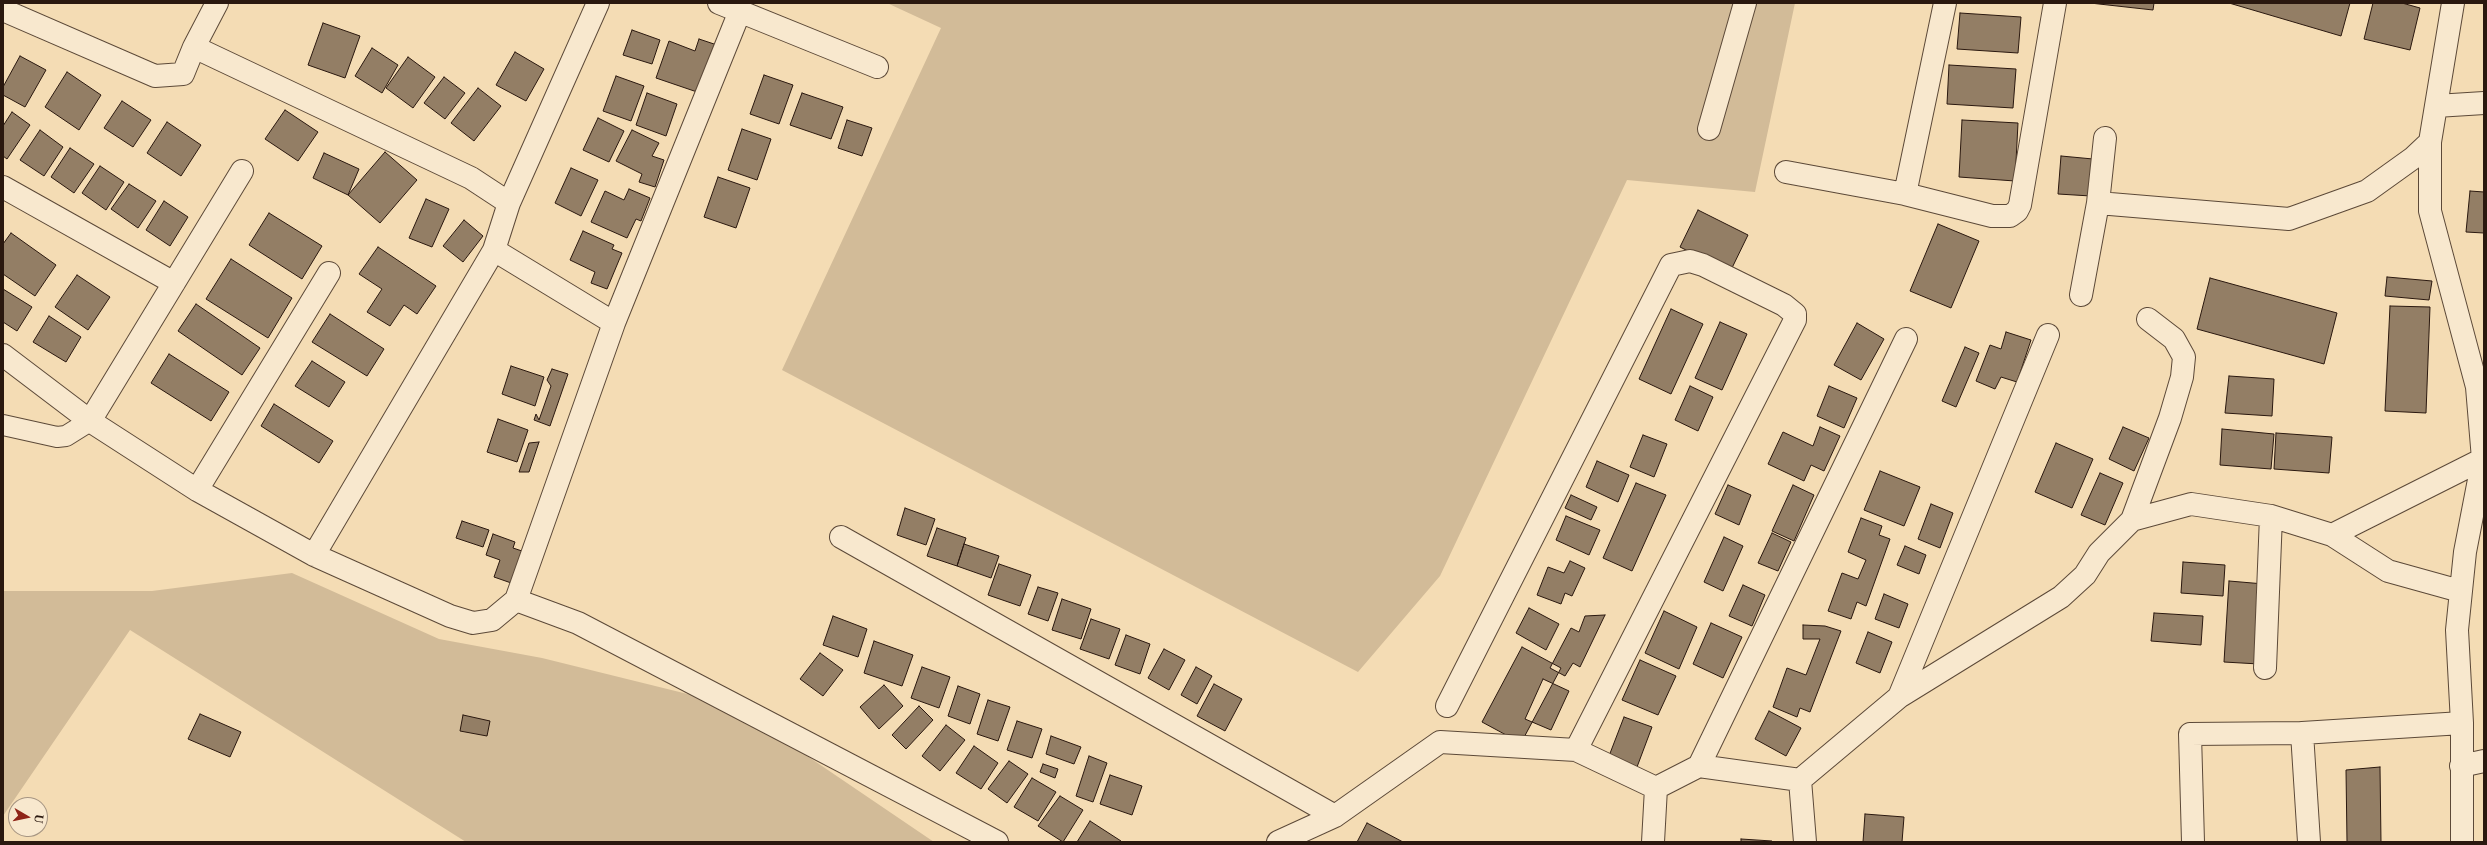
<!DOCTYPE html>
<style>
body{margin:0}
#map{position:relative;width:2487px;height:845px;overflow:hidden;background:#f4dcb4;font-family:"Libre Caslon Text",serif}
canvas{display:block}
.frame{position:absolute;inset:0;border:4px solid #2a180f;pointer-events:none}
.north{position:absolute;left:8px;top:797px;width:40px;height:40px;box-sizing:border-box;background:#f8e8ce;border:1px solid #a69582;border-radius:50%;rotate:99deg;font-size:11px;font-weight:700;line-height:16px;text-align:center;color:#2a180f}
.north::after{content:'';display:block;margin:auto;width:14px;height:18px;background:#8f2418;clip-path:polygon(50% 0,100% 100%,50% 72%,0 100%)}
</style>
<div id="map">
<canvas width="2487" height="845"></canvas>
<div class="frame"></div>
<div class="north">U</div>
</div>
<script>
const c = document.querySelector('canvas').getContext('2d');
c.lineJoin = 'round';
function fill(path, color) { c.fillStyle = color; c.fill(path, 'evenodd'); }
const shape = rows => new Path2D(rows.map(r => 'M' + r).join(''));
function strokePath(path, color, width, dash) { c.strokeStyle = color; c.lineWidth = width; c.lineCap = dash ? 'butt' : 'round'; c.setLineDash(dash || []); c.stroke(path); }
const green = shape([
 [887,3,1795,3,1755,192,1627,180,1440,576,1358,672,782,370,941,28],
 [292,573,439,639,542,658,732,705,934,842,466,842,130,630,3,816,3,591,152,591]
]);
const building = shape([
 [2090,3,2154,3,2153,10,2090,3],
 [2229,3,2350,3,2341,36,2229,3],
 [2373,3,2402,3,2420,8,2410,50,2364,39,2373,3],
 [1960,13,2021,17,2018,53,1957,49,1960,13],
 [323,23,360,36,345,78,308,65,323,23],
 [632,30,660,40,652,64,623,55,632,30],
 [699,39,720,46,703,94,656,78,669,41,695,51,699,39],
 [372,48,398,65,382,93,355,76,372,48],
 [515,52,544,69,526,101,496,85,515,52],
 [20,56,46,70,25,107,3,95,3,87,20,56],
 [408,57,435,77,413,108,386,88,408,57],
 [1949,65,2016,69,2013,108,1947,104,1949,65],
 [67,72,101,95,79,130,45,107,67,72],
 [764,75,793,85,779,124,750,114,764,75],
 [616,76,644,86,631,121,603,111,616,76],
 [444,77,465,93,445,119,424,103,444,77],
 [478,88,501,106,474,141,451,123,478,88],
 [647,93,677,104,666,136,636,125,647,93],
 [802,93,843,107,831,139,790,125,802,93],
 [122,101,151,120,133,147,104,128,122,101],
 [285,110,318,132,298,161,265,139,285,110],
 [12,112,30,125,7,159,3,156,3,126,12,112],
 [598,118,624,131,609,162,583,150,598,118],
 [847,120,872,128,862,156,838,148,847,120],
 [1962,120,2018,123,2015,181,1959,177,1962,120],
 [167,122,201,145,181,176,147,153,167,122],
 [742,129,771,139,757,180,728,170,742,129],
 [40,130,63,147,44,176,20,160,40,130],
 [632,130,659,143,652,156,664,160,655,187,639,182,642,174,616,161,632,130],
 [70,148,94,164,74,193,51,177,70,148],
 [385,152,417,180,380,223,348,195,385,152],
 [324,153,359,169,348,195,313,178,324,153],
 [2061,156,2093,159,2091,196,2058,194,2061,156],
 [100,166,124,182,106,210,82,193,100,166],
 [571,168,598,180,581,216,555,203,571,168],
 [718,177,750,188,736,228,704,217,718,177],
 [129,184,156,201,138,228,111,209,129,184],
 [629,189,650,198,641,221,636,219,627,238,591,222,605,191,624,200,629,189],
 [2470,191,2484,192,2484,233,2466,232,2470,191],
 [426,199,449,209,432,247,409,238,426,199],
 [164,201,188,217,170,246,146,230,164,201],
 [1698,210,1748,235,1730,272,1680,247,1698,210],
 [269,213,322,246,302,279,249,245,269,213],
 [464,220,483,236,463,262,443,246,464,220],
 [1938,224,1979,241,1951,308,1910,291,1938,224],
 [583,231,614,245,612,249,622,253,607,289,591,283,595,272,570,260,583,231],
 [11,233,56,265,35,296,3,274,3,244,11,233],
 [378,247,436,286,417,314,404,305,390,326,367,312,382,289,359,274,378,247],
 [231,259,292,298,268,338,206,299,231,259],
 [77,275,110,297,88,330,55,307,77,275],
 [2387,277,2432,281,2429,300,2385,296,2387,277],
 [2210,278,2337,313,2324,364,2197,329,2210,278],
 [3,289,32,307,17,331,3,322,3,289],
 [196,304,260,348,242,375,178,331,196,304],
 [2390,306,2430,307,2426,413,2385,411,2390,306],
 [1671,309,1703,324,1671,394,1639,379,1671,309],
 [330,314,384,349,367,376,312,342,330,314],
 [49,316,81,337,66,362,33,342,49,316],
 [1720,322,1747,334,1722,390,1695,378,1720,322],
 [1857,323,1884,339,1861,380,1834,365,1857,323],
 [2006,332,2031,340,2017,382,2001,377,1995,389,1976,381,1990,345,2001,349,2006,332],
 [1965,347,1979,353,1956,407,1942,401,1965,347],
 [169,354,229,392,211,421,151,383,169,354],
 [312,361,345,382,329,407,295,386,312,361],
 [511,366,544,377,535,406,502,394,511,366],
 [552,369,568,374,550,426,534,420,536,414,539,420,551,386,547,380,552,369],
 [2229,376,2274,379,2272,416,2225,413,2229,376],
 [1690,386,1713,397,1698,431,1675,420,1690,386],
 [1829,386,1857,398,1844,428,1817,416,1829,386],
 [274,404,333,441,319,463,261,426,274,404],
 [498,419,528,430,517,462,487,452,498,419],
 [1820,427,1840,436,1824,471,1811,465,1804,481,1768,464,1783,432,1813,446,1820,427],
 [2123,427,2149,438,2134,471,2109,459,2123,427],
 [2222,429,2274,434,2271,469,2220,465,2222,429],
 [2276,433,2332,437,2329,473,2274,469,2276,433],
 [1643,435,1667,444,1654,477,1630,467,1643,435],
 [539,442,529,472,519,472,529,443,539,442],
 [2056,443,2093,459,2072,508,2035,492,2056,443],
 [1597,461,1629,475,1618,502,1586,487,1597,461],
 [1880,471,1920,487,1904,526,1864,510,1880,471],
 [2100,473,2123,483,2105,525,2081,515,2100,473],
 [1636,483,1666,495,1632,571,1603,558,1636,483],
 [1728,485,1751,495,1739,525,1715,514,1728,485],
 [1793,485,1814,495,1794,541,1772,531,1793,485],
 [1571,495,1597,507,1591,520,1565,508,1571,495],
 [1931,504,1953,513,1940,548,1918,539,1931,504],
 [905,508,935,519,926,545,897,535,905,508],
 [1566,516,1600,530,1589,555,1556,540,1566,516],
 [1861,518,1882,526,1879,535,1890,539,1866,606,1857,602,1851,619,1828,611,1842,573,1858,579,1866,560,1848,552,1861,518],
 [462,521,489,530,483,547,456,538,462,521],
 [937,528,966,538,957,566,927,556,937,528],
 [1772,533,1791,542,1778,571,1758,563,1772,533],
 [493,534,515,542,513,548,528,553,517,585,494,577,500,560,486,555,493,534],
 [1724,537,1743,546,1723,591,1704,582,1724,537],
 [964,544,999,556,991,578,957,566,964,544],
 [1905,546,1926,555,1919,574,1897,565,1905,546],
 [1570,561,1585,568,1572,596,1565,593,1561,604,1537,595,1548,567,1564,573,1570,561],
 [2183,562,2225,565,2223,596,2181,593,2183,562],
 [999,564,1031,575,1020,606,988,595,999,564],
 [2229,581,2264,584,2259,664,2224,662,2229,581],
 [1743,585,1765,595,1752,626,1729,616,1743,585],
 [1038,587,1058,593,1048,621,1028,614,1038,587],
 [1884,594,1908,604,1899,628,1875,619,1884,594],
 [1062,599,1091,609,1081,639,1052,630,1062,599],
 [1529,608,1559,624,1546,650,1516,633,1529,608],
 [1664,611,1697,627,1679,669,1645,653,1664,611],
 [2154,613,2203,616,2201,645,2151,641,2154,613],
 [1605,615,1580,667,1573,663,1565,676,1550,668,1571,628,1579,632,1585,616,1605,615],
 [833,616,867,629,858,657,823,645,833,616],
 [1091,619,1120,629,1109,659,1080,649,1091,619],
 [1711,623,1742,637,1723,678,1693,664,1711,623],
 [1803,625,1825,626,1841,631,1810,712,1800,708,1797,717,1773,707,1787,668,1806,675,1820,639,1803,639,1803,625],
 [1868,632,1892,642,1880,673,1856,663,1868,632],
 [1126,635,1150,644,1140,674,1115,665,1126,635],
 [874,641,913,655,902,686,864,673,874,641],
 [1522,647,1561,668,1521,743,1482,722,1522,647],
 [1164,649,1185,660,1169,690,1148,678,1164,649],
 [820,653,843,670,823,696,800,679,820,653],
 [1640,660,1676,676,1658,715,1622,700,1640,660],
 [922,667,950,677,939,708,911,698,922,667],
 [1196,667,1212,676,1197,704,1181,695,1196,667],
 [1543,679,1569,691,1551,730,1525,719,1543,679],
 [1214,684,1242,699,1225,731,1197,716,1214,684],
 [884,685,903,706,879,729,860,707,884,685],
 [958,686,980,694,970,724,948,716,958,686],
 [988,700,1010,707,998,741,977,734,988,700],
 [919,706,933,720,906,749,892,735,919,706],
 [1769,711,1801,728,1786,756,1755,739,1769,711],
 [200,714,241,732,230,757,188,739,200,714],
 [463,715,490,721,487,736,460,731,463,715],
 [1624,717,1652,727,1637,767,1609,756,1624,717],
 [1017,721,1042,729,1032,758,1007,750,1017,721],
 [946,725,965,740,940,771,922,756,946,725],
 [1051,736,1081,747,1074,764,1046,754,1051,736],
 [974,746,998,763,981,789,956,773,974,746],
 [1089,756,1107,763,1093,802,1076,796,1089,756],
 [1009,761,1028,774,1007,803,988,789,1009,761],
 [1043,764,1058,769,1055,778,1040,772,1043,764],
 [2380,767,2381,842,2347,842,2346,770,2380,767],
 [1110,775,1142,786,1132,815,1100,804,1110,775],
 [1032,778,1056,792,1038,821,1014,807,1032,778],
 [1060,796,1083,810,1063,842,1038,826,1060,796],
 [1865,814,1904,817,1902,842,1863,842,1865,814],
 [1090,821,1121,841,1120,842,1077,842,1090,821],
 [1367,823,1403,842,1357,842,1367,823],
 [1741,839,1772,841,1772,842,1741,842,1741,839]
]);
const service = shape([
 [3,425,57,437,66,436,90,421]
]);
const minor = shape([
 [217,3,194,47,471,178,509,203],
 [719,3,877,67],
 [2453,3,2430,142,2430,211,2477,387,2483,459,2465,552,2457,630,2462,723,2462,842],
 [3,10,155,76,183,74,194,47],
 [2436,106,2484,103],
 [1709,129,1745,3],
 [2105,138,2098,203,2289,219,2367,191,2413,158,2430,142],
 [1786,172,1905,194,1992,216,2010,216,2017,211,2020,205,2055,3],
 [3,187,174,283],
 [1905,194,1945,3],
 [494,250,614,323],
 [2081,295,2098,203],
 [3,355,90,421,197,490,314,555,450,616,473,623,492,620,516,600,614,323,740,11],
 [90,421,242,171],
 [197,490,329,273],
 [2132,520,2170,418,2182,377,2184,357,2174,339,2148,319],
 [2332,535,2483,459],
 [841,537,1335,816],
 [314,555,494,250,509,203,598,3],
 [516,600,578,623,997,842],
 [2265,668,2271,516],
 [1899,697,2048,335],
 [1447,706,1671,265,1690,261,1703,265,1784,305,1795,314,1795,320,1576,750],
 [2302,733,2309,842],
 [1699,766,1906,339],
 [2461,766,2484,761],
 [1278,842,1335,816,1440,742,1576,750,1656,788,1699,766,1800,780],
 [1653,842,1656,788],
 [1805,842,1800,780,1899,697,2061,597,2085,575,2099,553,2132,520,2191,504,2271,516,2332,535,2388,571,2460,591],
 [2193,842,2190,734,2302,733,2462,723]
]);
fill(green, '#d2bb98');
fill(building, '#937e65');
strokePath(building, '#2a180f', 1);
strokePath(service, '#5c4938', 22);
strokePath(minor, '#5c4938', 24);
strokePath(service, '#f8e8ce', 20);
strokePath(minor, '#f8e8ce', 22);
</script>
